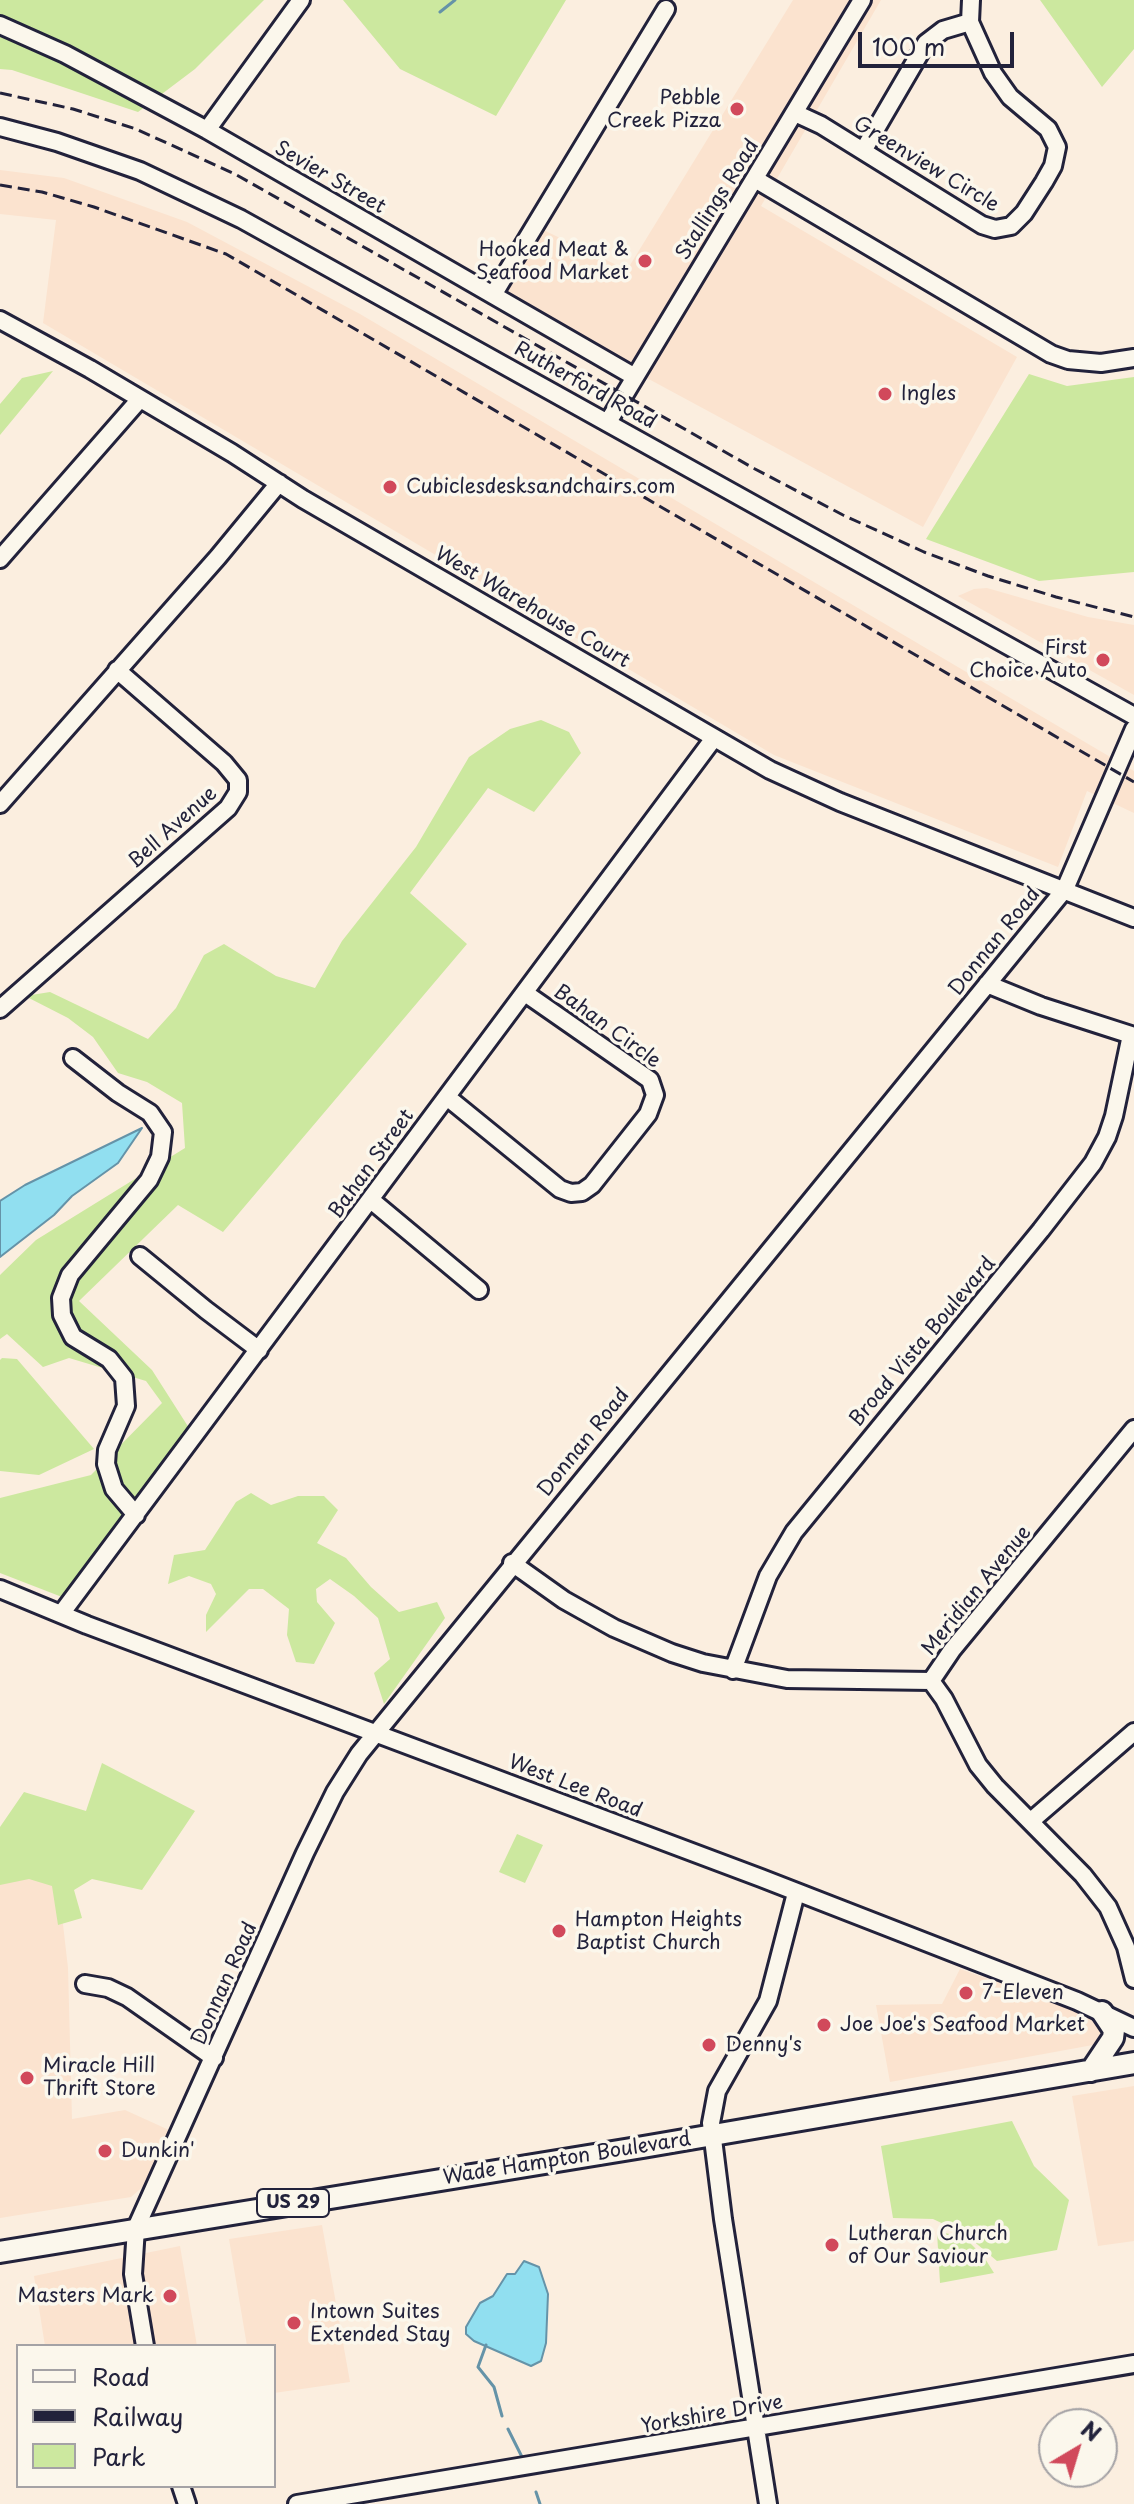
<!DOCTYPE html>
<style>
body{margin:0}
#map{position:relative;width:1134px;height:2504px;overflow:hidden;background:#fbeedf;font-family:"Playpen Sans",sans-serif}
canvas{display:block}
.legend{position:absolute;left:16px;top:2344px;width:260px;height:144px;box-sizing:border-box;background:#fbf7ec;border:2px solid #a4a2a5;margin:0;padding:10px 14px;list-style:none;font-size:24px;color:#22223b}
.legend li{display:flex;align-items:center;gap:16px;height:40px}
.legend b{width:40px;border:2px solid #a4a2a5}
.north{position:absolute;left:1038px;top:2408px;width:80px;height:80px;box-sizing:border-box;background:#fbf7ec;border:2px solid #a4a2a5;border-radius:50%;rotate:38deg;font-size:22px;font-weight:700;line-height:32px;text-align:center;color:#22223b}
.north::after{content:'';display:block;margin:auto;width:28px;height:36px;background:#d1495b;clip-path:polygon(50% 0,100% 100%,50% 72%,0 100%)}
.scale{position:absolute;left:858px;top:32px;width:156px;height:36px;box-sizing:border-box;border:4px solid #22223b;border-top:0;padding-left:10px;font-size:24px;line-height:28px;white-space:nowrap;color:#22223b;-webkit-text-stroke:6px #fbf7ec;paint-order:stroke}
</style>
<div id="map">
<canvas width="1134" height="2504"></canvas>
<ul class="legend">
<li><b style="height:10px;background:#fbf7ec"></b>Road</li>
<li><b style="height:10px;background:#22223b"></b>Railway</li>
<li><b style="height:22px;background:#cce89f"></b>Park</li>
</ul>
<div class="north">N</div>
<div class="scale">100 m</div>
</div>
<script>
const c = document.querySelector('canvas').getContext('2d');
c.lineJoin = 'round';
function fill(path, color) { c.fillStyle = color; c.fill(path, 'evenodd'); }
const shape = rows => new Path2D(rows.map(r => 'M' + r).join(''));
function strokePath(path, color, width, dash) { c.strokeStyle = color; c.lineWidth = width; c.lineCap = dash ? 'butt' : 'round'; c.setLineDash(dash || []); c.stroke(path); }
function drawText(font, color, halo, rows, align = 'center') {
  c.font = font + ' "Playpen Sans",sans-serif'; c.lineWidth = 7; c.setLineDash([]); c.textBaseline = 'middle'; c.strokeStyle = halo; c.fillStyle = color; for (const [text, x, y, turn = 0] of rows) {
    c.save(); c.translate(x, y); c.rotate((+turn || 0) * Math.PI / 180); c.textAlign = isNaN(turn) ? turn : align; if (halo) c.strokeText(text, 0, 0); c.fillText(text, 0, 0); c.restore();
  }
}
const built = shape([
 [793,0,881,0,761,206,1017,357,923,527,493,295,535,226,627,270],
 [0,170,64,178,187,222,360,314,1134,771,1134,813,1087,791,1058,867,774,755,43,323,56,220,0,214],
 [987,588,1088,617,1134,625,1134,695,958,596,974,589],
 [57,1872,68,1968,72,2119,125,2110,169,2130,146,2184,131,2197,0,2218,0,1881],
 [960,1969,1129,2028,1093,2045,890,2082,876,2005,942,2004],
 [1134,2086,1134,2241,1098,2246,1072,2096],
 [322,2225,350,2382,274,2393,274,2346,247,2346,229,2239],
 [180,2246,197,2346,45,2346,34,2276]
]);
const green = shape([
 [0,0,264,0,195,69,138,112,12,70,0,69],
 [343,0,566,0,496,116,400,69],
 [1040,0,1134,0,1134,49,1102,87],
 [53,371,0,435,0,404,22,378],
 [1029,374,1067,386,1134,377,1134,572,1039,581,926,539],
 [541,720,569,732,581,753,534,812,488,788,410,893,467,944,223,1232,178,1205,79,1301,152,1370,189,1428,62,1597,0,1573,0,1498,91,1475,162,1403,146,1381,69,1358,43,1367,7,1334,0,1339,0,1275,36,1240,185,1148,182,1103,147,1082,118,1073,93,1037,68,1018,25,996,50,992,148,1039,176,1008,204,955,224,944,276,976,315,988,342,941,416,847,469,757,510,729],
 [2,1358,17,1359,94,1449,39,1475,0,1471,0,1360],
 [251,1493,271,1505,298,1496,324,1496,338,1510,317,1543,346,1558,371,1587,399,1612,437,1602,445,1618,384,1704,374,1673,390,1659,378,1618,354,1596,330,1579,316,1589,317,1602,335,1623,314,1664,296,1662,287,1635,289,1609,263,1589,249,1589,206,1632,206,1615,216,1594,211,1584,189,1576,168,1584,174,1555,205,1550,236,1502],
 [102,1763,195,1811,142,1890,92,1879,74,1890,82,1918,58,1925,52,1886,29,1879,0,1885,0,1827,24,1792,86,1811],
 [517,1834,543,1845,525,1883,499,1872],
 [1012,2121,1034,2166,1069,2200,1057,2250,997,2261,965,2234,933,2219,893,2218,881,2146],
 [937,2232,963,2236,984,2257,994,2273,940,2283]
]);
const water = shape([
 [142,1128,118,1163,72,1196,54,1215,0,1257,0,1201,25,1185,142,1128],
 [524,2261,539,2267,548,2294,546,2343,541,2361,531,2366,474,2341,466,2334,466,2327,480,2303,493,2296,507,2274,515,2274,524,2261]
]);
const stream = shape([
 [440,12,455,0],
 [486,2345,478,2367,494,2387,502,2416],
 [508,2429,522,2457],
 [536,2492,540,2504]
]);
const minor = shape([
 [0,25,65,54,207,130,635,377],
 [795,113,821,125,982,225,995,229,1011,226,1024,213,1044,182,1053,166,1057,147,1048,129,1010,97,993,73,970,22,971,0],
 [0,127,57,142,140,171,241,219,1134,716],
 [207,130,301,0],
 [863,151,926,43,943,30,970,22],
 [755,179,1051,354,1068,360,1101,363,1134,358],
 [493,295,666,9],
 [0,320,90,369,232,453,303,499,770,770,840,802,1134,918],
 [608,422,862,0],
 [0,559,140,399],
 [0,804,218,557,279,483],
 [987,984,1041,1006,1134,1036],
 [0,1009,228,808,238,792,238,780,224,763,117,670],
 [73,1058,118,1093,150,1113,163,1132,160,1157,149,1180,70,1275,61,1298,62,1315,73,1337,109,1359,124,1378,126,1406,107,1450,106,1464,114,1489,136,1515],
 [447,1097,560,1189,571,1193,582,1192,592,1185,648,1114,655,1095,650,1080,525,993],
 [371,1200,479,1290],
 [140,1256,206,1310,259,1350],
 [512,1563,564,1600,614,1628,672,1653,703,1663,787,1679,931,1681],
 [0,1589,87,1625,761,1878,1077,2001,1134,2028],
 [61,1614,714,738],
 [733,1670,768,1576,794,1532,1041,1230,1093,1163,1107,1137,1114,1116,1131,1035],
 [931,1681,944,1699,978,1765,995,1786,1083,1875,1108,1907,1126,1947,1134,1979],
 [931,1681,952,1650,1134,1429],
 [1031,1821,1134,1732],
 [85,1984,108,1988,127,1997,214,2058],
 [145,2346,133,2274,136,2228,305,1853,335,1792,359,1754,1065,889,1134,729],
 [181,2486,187,2504],
 [297,2504,1134,2364],
 [768,2504,723,2219,711,2123,717,2091,768,2001,796,1893]
]);
const major = shape([
 [1091,2071,1113,2038,1114,2030,1102,2012],
 [0,2252,643,2147,1134,2063]
]);
const rail = shape([
 [0,93,73,109,136,129,235,174,755,469,843,515,924,552,988,576,1056,597,1134,617],
 [0,185,42,192,94,207,226,254,1134,782]
]);
const markers = [
 [737,109,8,"#d1495b"],
 [645,261,8,"#d1495b"],
 [885,394,8,"#d1495b"],
 [390,487,8,"#d1495b"],
 [1103,660,8,"#d1495b"],
 [559,1931,8,"#d1495b"],
 [966,1993,8,"#d1495b"],
 [824,2025,8,"#d1495b"],
 [709,2045,8,"#d1495b"],
 [27,2078,8,"#d1495b"],
 [105,2151,8,"#d1495b"],
 [832,2245,8,"#d1495b"],
 [170,2296,8,"#d1495b"],
 [294,2323,8,"#d1495b"]
];
const shields = [
 [293,2203,72]
];
const shieldNames = [
 ["US 29",293,2203]
];
const poiNames = [
 ["Pebble",721,98,"right"],
 ["Creek Pizza",721,121,"right"],
 ["Hooked Meat &",629,250,"right"],
 ["Seafood Market",629,273,"right"],
 ["Ingles",901,394],
 ["Cubiclesdesksandchairs.com",406,487],
 ["First",1087,648,"right"],
 ["Choice Auto",1087,671,"right"],
 ["Hampton Heights",575,1920],
 ["Baptist Church",575,1943],
 ["7-Eleven",982,1993],
 ["Joe Joe's Seafood Market",840,2025],
 ["Denny's",725,2045],
 ["Miracle Hill",43,2066],
 ["Thrift Store",43,2089],
 ["Dunkin'",121,2151],
 ["Lutheran Church",848,2234],
 ["of Our Saviour",848,2257],
 ["Masters Mark",154,2296,"right"],
 ["Intown Suites",310,2312],
 ["Extended Stay",310,2335]
];
const streetNames = [
 ["Greenview Circle",926,165,31],
 ["Sevier Street",330,178,30],
 ["Stallings Road",718,200,-58],
 ["Rutherford Road",585,386,29],
 ["West Warehouse Court",532,608,30],
 ["Bell Avenue",173,828,-42],
 ["Donnan Road",995,942,-51],
 ["Bahan Circle",607,1027,36],
 ["Bahan Street",372,1164,-54],
 ["Broad Vista Boulevard",923,1342,-50],
 ["Donnan Road",584,1443,-51],
 ["Meridian Avenue",977,1591,-51],
 ["West Lee Road",575,1787,21],
 ["Donnan Road",225,1984,-66],
 ["Wade Hampton Boulevard",567,2159,-9],
 ["Yorkshire Drive",712,2415,-10]
];
fill(built, '#fbe3cf');
fill(green, '#cce89f');
fill(water, '#91dff0');
strokePath(water, '#6593a8', 2);
strokePath(stream, '#6593a8', 3);
strokePath(minor, '#22223b', 22);
strokePath(major, '#22223b', 26);
strokePath(minor, '#fbf7ec', 16);
strokePath(major, '#fbf7ec', 20);
strokePath(rail, '#22223b', 3, [12, 6]);
for (const [x, y, r, color] of markers) { const dot = new Path2D(); dot.arc(x, y, r, 0, 2 * Math.PI); c.fillStyle = color; c.fill(dot); strokePath(dot, '#fbf7ec', 3); }
for (const [x, y, w] of shields) { const box = new Path2D(); box.roundRect(x - w / 2, y - 14, w, 28, 6); c.fillStyle = '#fbf7ec'; c.fill(box); strokePath(box, '#22223b', 2); }
drawText('bold 18px', '#22223b', null, shieldNames);
drawText('20px', '#22223b', '#fbf7ec', poiNames, 'left');
drawText('20px', '#22223b', '#fbf7ec', streetNames);
</script>
